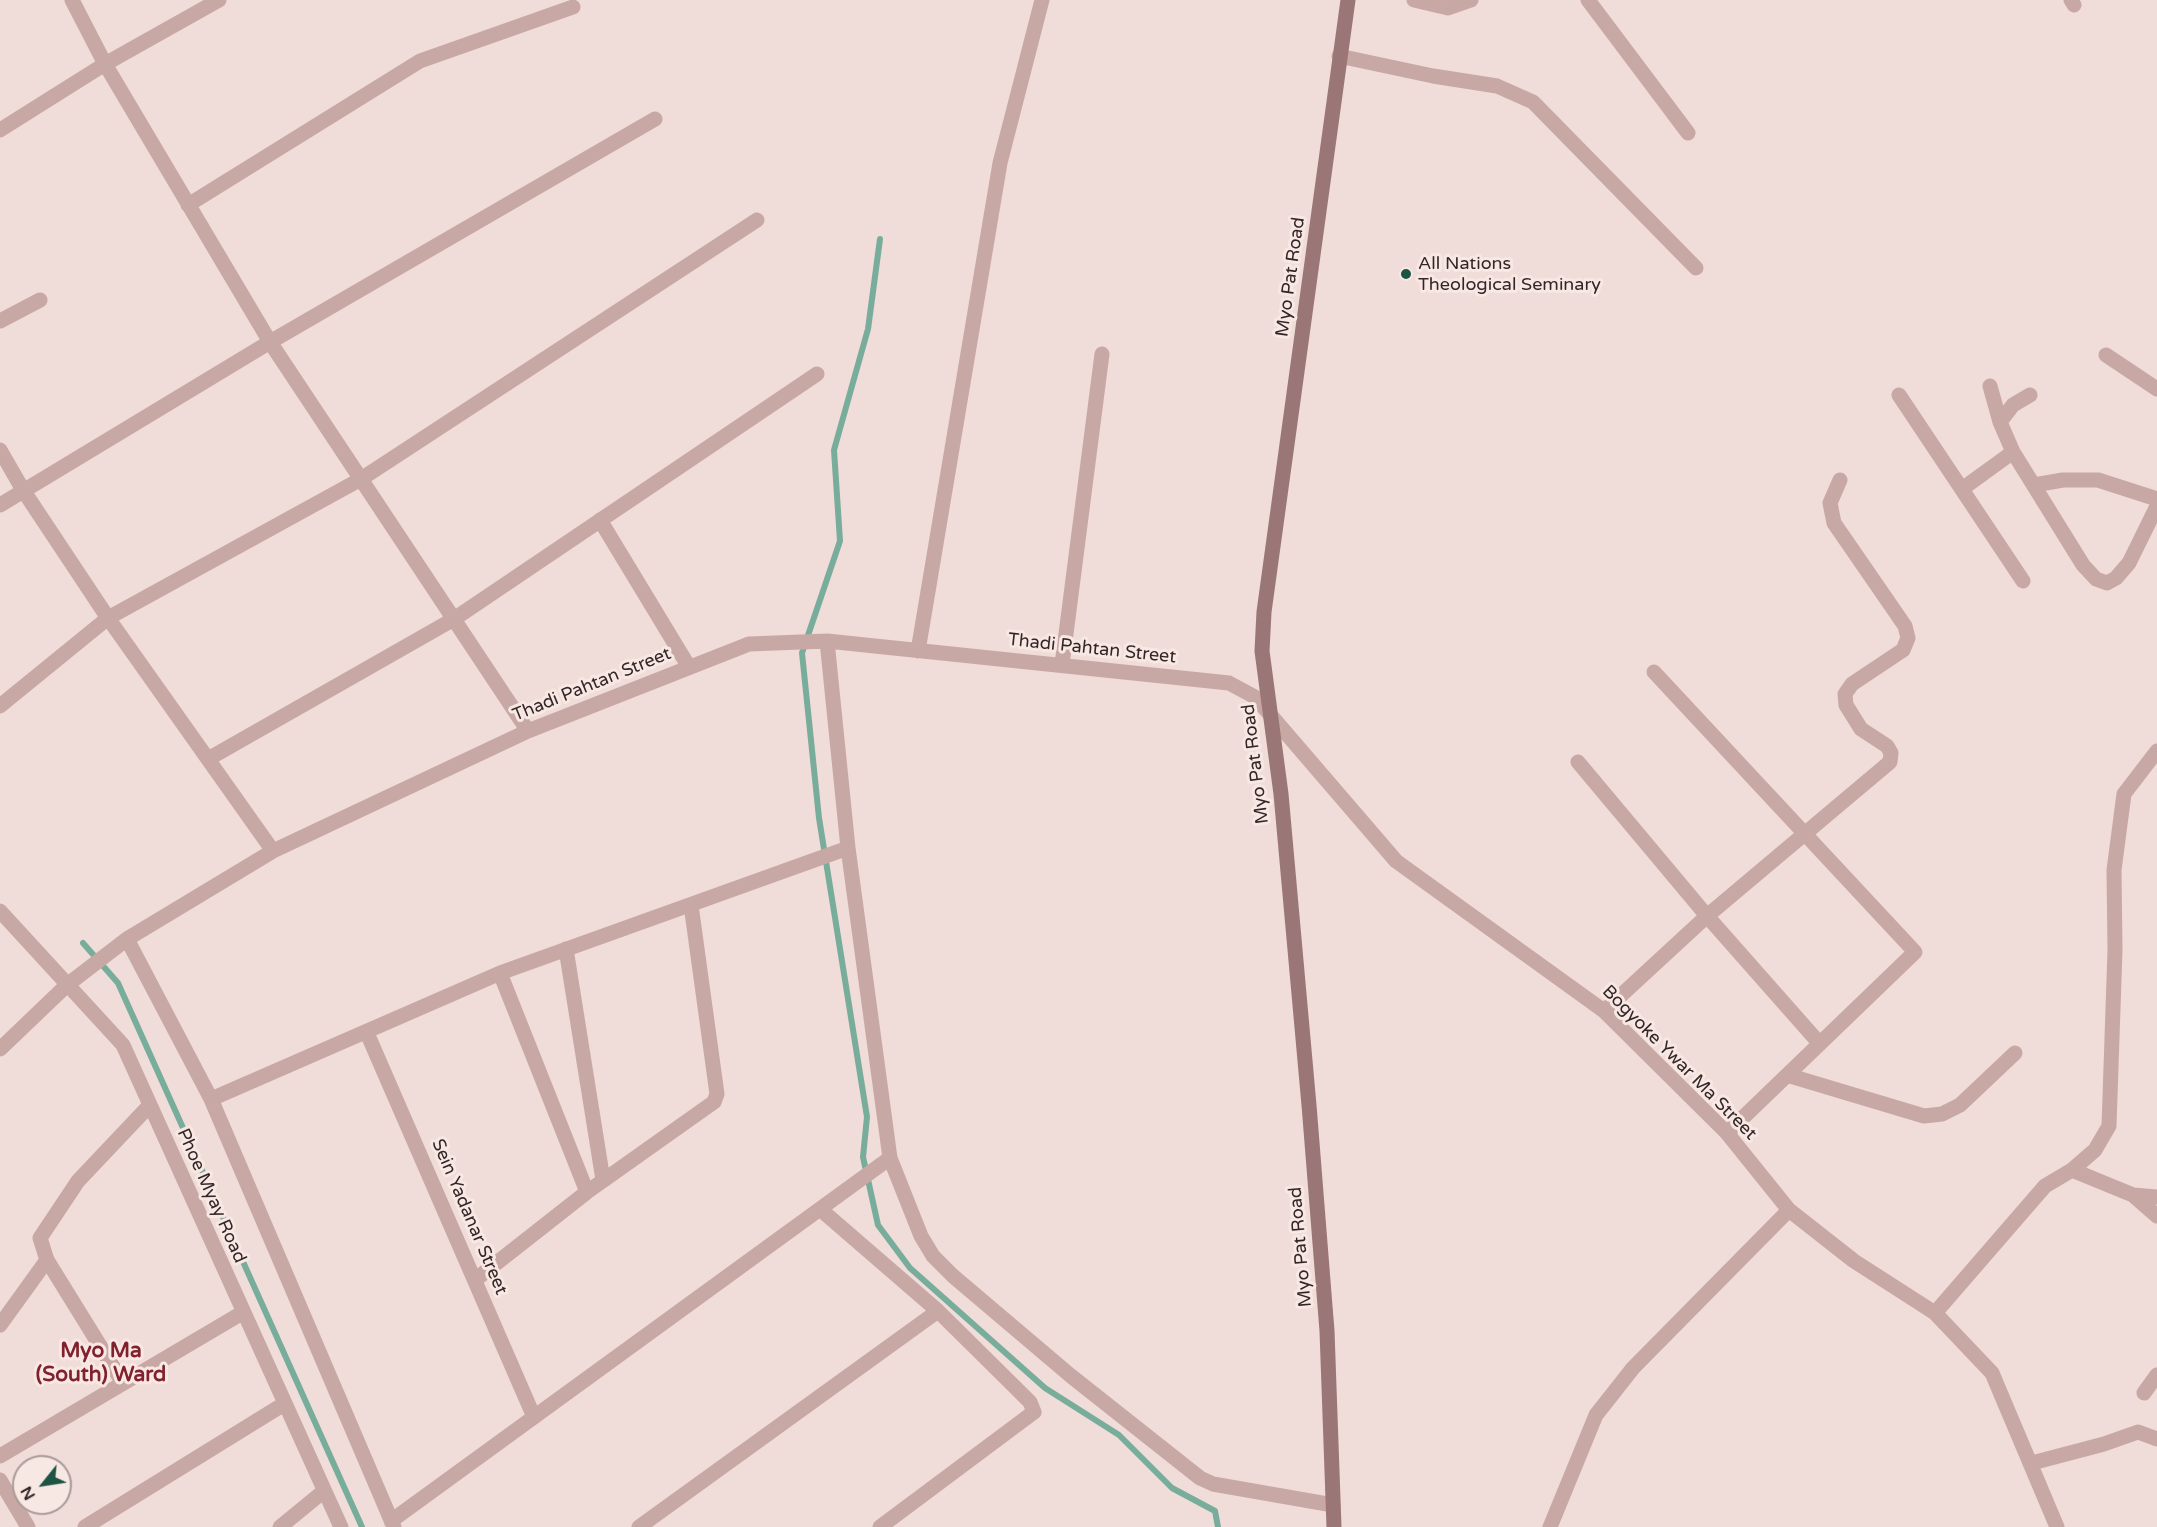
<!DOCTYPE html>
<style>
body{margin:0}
#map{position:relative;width:2157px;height:1527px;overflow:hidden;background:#f0dcd8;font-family:"Varela Round",sans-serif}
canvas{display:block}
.north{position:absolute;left:12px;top:1455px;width:60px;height:60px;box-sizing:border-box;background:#f8e8e4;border:2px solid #aa9a98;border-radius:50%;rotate:240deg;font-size:16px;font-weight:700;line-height:24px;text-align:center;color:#342627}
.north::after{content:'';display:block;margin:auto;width:21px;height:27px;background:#1d5443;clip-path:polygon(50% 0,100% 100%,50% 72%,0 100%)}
</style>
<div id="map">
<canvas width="2157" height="1527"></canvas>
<div class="north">N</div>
</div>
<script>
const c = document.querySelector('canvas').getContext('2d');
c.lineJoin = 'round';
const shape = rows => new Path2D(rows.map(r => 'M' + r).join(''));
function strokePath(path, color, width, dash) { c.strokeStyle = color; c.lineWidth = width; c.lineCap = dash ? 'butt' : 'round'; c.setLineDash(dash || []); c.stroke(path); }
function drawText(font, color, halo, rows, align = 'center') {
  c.font = font + ' "Varela Round",sans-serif'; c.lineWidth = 6; c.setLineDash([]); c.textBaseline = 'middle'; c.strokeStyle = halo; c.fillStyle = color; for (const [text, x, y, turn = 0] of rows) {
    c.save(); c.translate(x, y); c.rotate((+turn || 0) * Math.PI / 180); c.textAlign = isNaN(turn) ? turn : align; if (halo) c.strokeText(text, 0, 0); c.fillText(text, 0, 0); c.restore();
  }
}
const stream = shape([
 [880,239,868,329,834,450,840,541,802,653,819,818,867,1117,863,1157,878,1225,910,1268,1045,1388,1119,1435,1172,1488,1215,1511,1218,1527],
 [83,943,118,983,362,1527]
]);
const minor = shape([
 [72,0,105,64,270,342,528,731],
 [1414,0,1448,8,1471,0],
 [1588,0,1688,133],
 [2071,0,2074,5],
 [1339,56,1433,76,1497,86,1533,102,1696,268],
 [0,130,105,64,219,0],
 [188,205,420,61,573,7],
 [0,321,40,300],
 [2106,355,2157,389],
 [1990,386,2000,422,2013,452,2083,565,2096,579,2107,583,2116,578,2129,563,2157,506],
 [1899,395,2023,581],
 [2000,422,2013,405,2030,395],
 [0,450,23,490,108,618,273,851],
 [2034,485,2063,480,2098,480,2157,499],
 [1962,489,2013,452],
 [0,505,270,342,655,119],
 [600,520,689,667],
 [827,641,848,848,890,1158,921,1236,933,1256,953,1276,1071,1376,1200,1478,1213,1484,1333,1505],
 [918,651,1000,163,1042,0],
 [1062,665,1102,354],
 [1654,672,1915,952,1727,1133],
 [0,706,108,618,361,479,757,220],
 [208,759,454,619,817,374],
 [1578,762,1707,916,1820,1044],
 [0,911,123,1045,341,1527],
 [127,939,211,1099,394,1527],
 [566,949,603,1180],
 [500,973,587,1192],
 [1604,1011,1707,916,1890,762,1891,753,1887,746,1861,729,1846,705,1845,694,1852,684,1903,650,1908,638,1905,626,1834,523,1830,503,1840,480],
 [367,1033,534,1417],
 [0,1049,67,985,127,939,273,851,528,731,749,644,827,641,1229,683,1255,697,1396,861,1604,1011,1727,1133,1789,1210,1854,1261,1935,1313,1992,1373,2057,1527],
 [1787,1075,1924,1116,1942,1114,1960,1105,2015,1053],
 [211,1099,500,973,848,848],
 [2072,1170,2095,1150,2109,1126,2115,950,2114,870,2124,794,2157,751],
 [2133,1195,2157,1216],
 [820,1209,938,1311,1030,1402,1034,1412,880,1527],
 [47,1260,123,1383],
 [475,1280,587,1192,714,1102,717,1094,691,905],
 [1935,1313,2045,1186,2072,1170,2133,1195,2157,1197],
 [0,1325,47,1260,40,1238,78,1181,149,1106],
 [2144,1393,2157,1375],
 [0,1456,242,1313],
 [2032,1463,2104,1444,2138,1432,2157,1439],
 [0,1480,28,1527],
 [391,1521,890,1158],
 [85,1527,284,1404],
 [280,1527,324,1491],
 [639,1527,938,1311],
 [1550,1527,1596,1415,1633,1368,1789,1210]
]);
const secondary = shape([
 [1334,1527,1327,1331,1309,1105,1281,794,1262,651,1264,612,1348,0]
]);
const markers = [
 [1406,274,6,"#1d5443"]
];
const poiNames = [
 ["All Nations",1418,264],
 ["Theological Seminary",1418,285]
];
const streetNames = [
 ["Myo Pat Road",1291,277,-82],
 ["Thadi Pahtan Street",1092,649,6],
 ["Thadi Pahtan Street",592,685,-22],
 ["Myo Pat Road",1256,764,-97],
 ["Bogyoke Ywar Ma Street",1679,1063,45],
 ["Phoe Myay Road",211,1196,66],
 ["Sein Yadanar Street",469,1217,67],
 ["Myo Pat Road",1301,1247,-95]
];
const quarterNames = [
 ["Myo Ma",101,1351],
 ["(South) Ward",101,1375]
];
strokePath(stream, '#78ad9b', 6);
strokePath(minor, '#c8a8a5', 15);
strokePath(secondary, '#9b7677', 15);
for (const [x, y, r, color] of markers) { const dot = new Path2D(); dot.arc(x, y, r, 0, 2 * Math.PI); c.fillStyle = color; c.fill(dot); strokePath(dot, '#f8e8e4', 2); }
drawText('18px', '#342627', '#f8e8e4', poiNames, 'left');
drawText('18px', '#342627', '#f8e8e4', streetNames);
drawText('bold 21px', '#81212e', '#f8e8e4', quarterNames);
</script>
